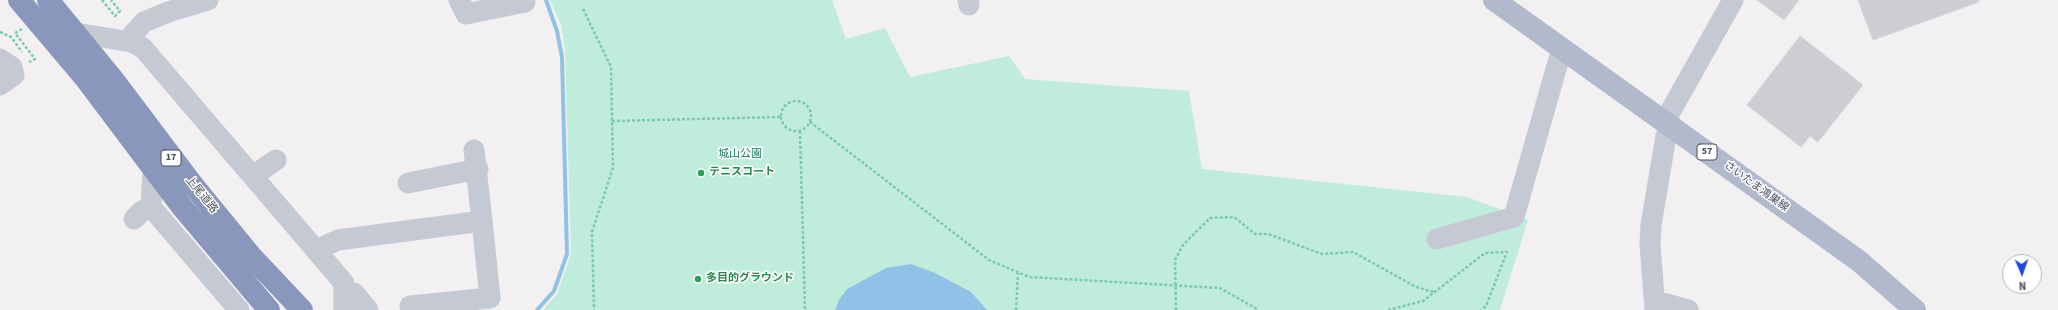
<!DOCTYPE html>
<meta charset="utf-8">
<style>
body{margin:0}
#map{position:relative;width:2058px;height:310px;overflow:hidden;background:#f2f0f0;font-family:"Source Sans 3",sans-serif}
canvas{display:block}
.north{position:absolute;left:2002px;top:254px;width:40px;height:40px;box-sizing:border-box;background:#fff;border:1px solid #b6b8be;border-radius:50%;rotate:178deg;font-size:11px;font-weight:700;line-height:16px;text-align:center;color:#484e5c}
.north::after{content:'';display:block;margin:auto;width:14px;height:18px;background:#224ad9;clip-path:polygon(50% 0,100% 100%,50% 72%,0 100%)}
</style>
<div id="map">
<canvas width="2058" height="310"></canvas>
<div class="north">N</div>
</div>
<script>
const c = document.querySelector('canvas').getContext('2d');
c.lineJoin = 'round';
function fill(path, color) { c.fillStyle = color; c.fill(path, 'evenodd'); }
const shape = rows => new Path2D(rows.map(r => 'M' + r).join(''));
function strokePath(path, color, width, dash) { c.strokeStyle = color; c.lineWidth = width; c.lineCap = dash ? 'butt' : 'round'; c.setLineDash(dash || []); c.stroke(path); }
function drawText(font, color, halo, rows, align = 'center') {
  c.font = font + ' "Source Sans 3","Noto Sans JP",sans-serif'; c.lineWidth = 3; c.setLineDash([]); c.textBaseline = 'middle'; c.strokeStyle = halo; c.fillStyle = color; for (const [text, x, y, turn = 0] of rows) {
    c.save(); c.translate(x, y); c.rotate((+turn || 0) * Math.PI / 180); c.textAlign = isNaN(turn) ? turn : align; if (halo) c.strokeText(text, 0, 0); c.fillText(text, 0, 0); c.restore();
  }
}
const green = shape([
 [550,0,832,0,846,39,885,28,910,77,1009,56,1025,79,1189,91,1202,169,1467,197,1528,220,1500,310,543,310,557,294,571,254,565,51,561,24]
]);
const water = shape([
 [911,264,935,273,971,292,987,310,835,310,839,300,847,289,886,268]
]);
const stream = shape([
 [537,310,554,291,567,254,562,57,557,31,546,0]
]);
const building = shape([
 [1757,0,1799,0,1784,20,1757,0],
 [1858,0,1979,0,1979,2,1873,40,1858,0],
 [1800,36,1863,85,1818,142,1810,136,1801,147,1747,105,1800,36]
]);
const path = shape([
 [102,0,115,16,120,11,111,0],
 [583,9,611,67,613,168,592,232,594,310],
 [22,29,15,33,35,59,29,62],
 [0,32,11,37,22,52],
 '781 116a15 15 0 1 1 30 0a15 15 0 1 1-30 0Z',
 [612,121,781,117],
 [810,122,989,260,1029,277,1220,288,1259,310],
 [800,131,805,310],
 [1016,310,1018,273],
 [1176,310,1175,260,1183,245,1210,218,1234,217,1255,234,1268,234,1322,254,1353,252,1416,287,1434,292],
 [1388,310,1423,301,1485,253,1507,252,1486,306,1481,310]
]);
const minor = shape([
 [459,0,466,14,525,2],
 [968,0,969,5],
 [75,33,132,42,143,48,344,283,344,310],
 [132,42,133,34,144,22,168,12,208,0],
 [0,59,12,67,14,75,0,85],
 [1665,121,1733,0],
 [153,170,151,207,239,310],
 [254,175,276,160],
 [408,183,478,169],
 [134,219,142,211,151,207],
 [1437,239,1514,217,1562,48],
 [317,252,325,246,338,240,482,221,474,150],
 [344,294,354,293,368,310],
 [1655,301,1688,310],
 [410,306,490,298,482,221],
 [1655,310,1650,244,1651,225,1666,136,1671,125]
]);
const major = shape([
 [1494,0,1859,261,1915,310]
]);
const highway = shape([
 [19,0,85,78,182,207,269,310],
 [48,0,112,78,192,184,251,256,302,310]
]);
const markers = [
 [701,173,4,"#2e9e5b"],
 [698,279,4,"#2e9e5b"]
];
const shields = [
 [1707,152,20],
 [171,158,20]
];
const shieldNames = [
 ["57",1707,152],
 ["17",171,158]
];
const parkNames = [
 ["城山公園",740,155]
];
const leisureNames = [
 ["テニスコート",709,173],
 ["多目的グラウンド",706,279]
];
const streetNames = [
 ["さいたま鴻巣線",1756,187,36],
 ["上尾道路",201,195,51]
];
fill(green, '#c0eddb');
fill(water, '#90c2e8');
strokePath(stream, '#90c2e8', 4);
fill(building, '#cdced4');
strokePath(building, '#d4d4db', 1);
strokePath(path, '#7ac9b4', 2.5, [3, 2]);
strokePath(minor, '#c4c9d4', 21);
strokePath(major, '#b1b9cd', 22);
strokePath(highway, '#8a97bc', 22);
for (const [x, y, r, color] of markers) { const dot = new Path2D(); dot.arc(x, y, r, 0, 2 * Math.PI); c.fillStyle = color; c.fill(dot); strokePath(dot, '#fff', 1.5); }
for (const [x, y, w] of shields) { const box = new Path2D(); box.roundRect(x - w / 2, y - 8, w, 16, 3); c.fillStyle = '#fff'; c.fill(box); strokePath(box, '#484e5c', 1); }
drawText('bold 10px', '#484e5c', null, shieldNames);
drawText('11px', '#1c7b60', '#fff', parkNames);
drawText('bold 11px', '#27864d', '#fff', leisureNames, 'left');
drawText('11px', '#484e5c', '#fff', streetNames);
</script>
